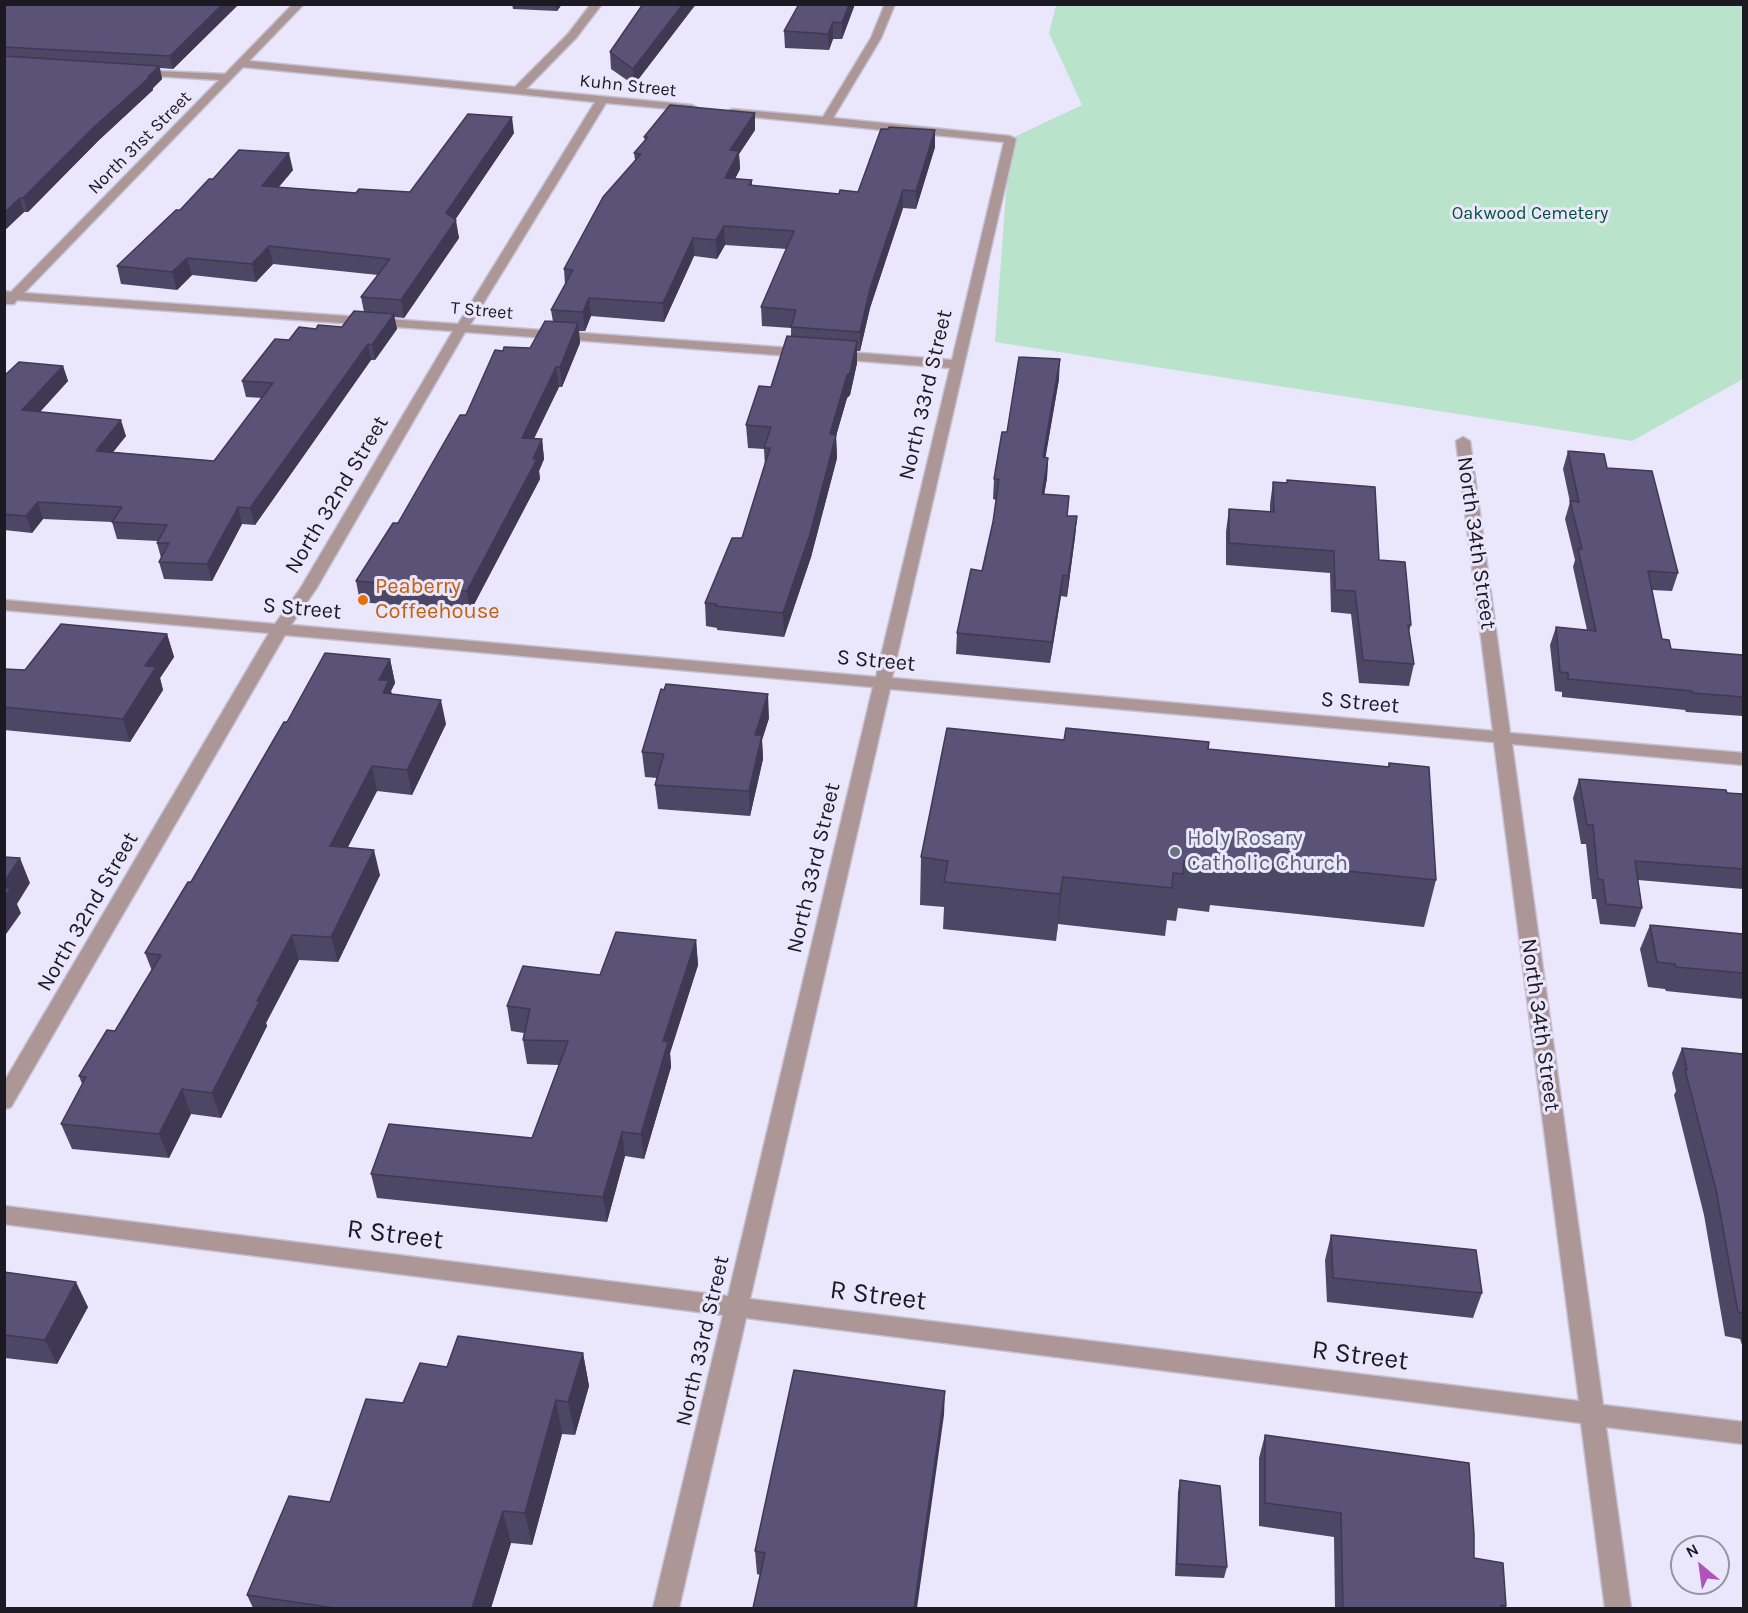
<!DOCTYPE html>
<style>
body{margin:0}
#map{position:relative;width:1748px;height:1613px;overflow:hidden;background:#eae6fc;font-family:Karla,sans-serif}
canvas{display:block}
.frame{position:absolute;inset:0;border:6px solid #1b1922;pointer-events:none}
.north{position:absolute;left:1670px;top:1535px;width:60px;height:60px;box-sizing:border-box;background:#eae6fc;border:2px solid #9794a5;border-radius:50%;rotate:331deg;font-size:16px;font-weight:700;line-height:24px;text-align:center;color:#1b1922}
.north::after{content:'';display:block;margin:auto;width:21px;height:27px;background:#b153bc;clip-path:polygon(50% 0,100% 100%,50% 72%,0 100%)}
</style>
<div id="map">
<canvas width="1748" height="1613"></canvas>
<div class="frame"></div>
<div class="north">N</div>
</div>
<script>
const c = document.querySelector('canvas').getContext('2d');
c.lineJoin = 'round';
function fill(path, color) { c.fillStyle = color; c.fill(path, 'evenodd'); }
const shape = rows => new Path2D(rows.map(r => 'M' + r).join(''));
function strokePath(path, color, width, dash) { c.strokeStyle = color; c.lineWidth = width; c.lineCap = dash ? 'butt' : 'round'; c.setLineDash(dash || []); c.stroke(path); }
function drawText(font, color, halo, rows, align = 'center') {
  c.font = font + ' Karla,sans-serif'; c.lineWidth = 6; c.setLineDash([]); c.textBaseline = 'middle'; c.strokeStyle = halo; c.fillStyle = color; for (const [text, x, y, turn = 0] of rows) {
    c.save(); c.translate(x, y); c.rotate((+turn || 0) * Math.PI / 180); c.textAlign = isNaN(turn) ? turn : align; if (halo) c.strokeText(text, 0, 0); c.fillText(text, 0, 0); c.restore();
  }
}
const green = shape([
 [1056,5,1743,5,1743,379,1632,441,995,342,1010,139,1082,105,1049,33]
]);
const minor = shape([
 [293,4,304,4,249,61,515,87,568,34,591,4,602,4,576,38,526,89,692,105,697,108,692,111,606,103,470,325,805,349,812,353,805,357,465,332,316,589,291,625,876,677,950,368,835,359,828,355,835,351,952,360,1004,142,732,115,726,112,732,109,823,117,871,38,885,4,895,4,881,38,833,118,1010,136,1016,139,892,678,1493,731,1456,441,1463,437,1470,441,1510,733,1744,753,1744,765,1512,744,1603,1405,1744,1422,1744,1444,1606,1427,1631,1608,1605,1608,1581,1423,746,1318,679,1608,653,1608,723,1315,4,1224,4,1206,728,1296,873,687,285,635,11,1107,4,1109,4,1082,269,633,4,610,4,600,275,624,300,589,453,331,17,300,14,304,4,304,4,291,11,292,219,80,138,75,133,72,134,70,225,74,293,4],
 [243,67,518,94,595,102,458,324,24,293,243,67],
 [890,689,1494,742,1579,1401,750,1299,890,689]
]);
const wall = shape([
 [4,4,239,4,173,69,160,68,162,79,153,88,153,90,98,141,28,212,24,212,4,231],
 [512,4,562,4,557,11,513,9],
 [643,4,696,4,634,85,611,69,610,52],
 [855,4,842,39,833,39,829,50,785,48,784,31],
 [755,113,755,130,739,154,740,169,735,179,752,180,752,186,839,194,858,192,935,147,916,209,903,208,870,308,860,351,857,351,857,363,850,395,847,398,836,436,837,458,811,557,784,637,717,630,717,628,706,626,705,603,742,538,765,467,764,449,748,448,746,425,771,387,791,336,791,328,762,326,761,307,787,249,725,245,717,259,694,256,664,322,591,316,585,331,579,331,580,343,562,387,559,387,534,439,542,439,544,459,539,471,540,479,470,612,360,602,356,581,398,523,466,415,503,351,530,348,553,322,551,310,565,285,564,269,635,160,634,153,645,141,644,137],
 [514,133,455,220,459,238,404,318,394,317,397,329,375,360,371,360,255,525,242,524,212,581,164,579,159,562,161,558,157,543,158,541,117,539,112,522,43,519,32,533,4,530,4,376,63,366,68,381,40,412,126,436,113,452,214,461,262,398,246,397,242,381,289,340,316,329,342,327,364,312,361,297,378,275,273,264,256,282,192,275,177,290,121,284,117,266,180,210,213,179,293,170,279,187,356,193,410,192],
 [1059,379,1045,458,1048,458,1047,478,1044,494,1069,496,1067,516,1077,516,1075,537,1067,597,1061,596,1050,663,956,654,957,633,982,571,993,522,996,500,993,499,994,479,1007,432],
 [1568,451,1607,468,1678,573,1672,591,1652,590,1662,639,1671,649,1743,655,1743,716,1686,712,1685,710,1562,697,1562,692,1555,691,1550,645,1556,627,1587,630,1573,567,1575,560,1565,519,1570,502,1563,469],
 [1273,482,1379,560,1411,625,1409,631,1414,664,1409,686,1359,683,1351,614,1331,612,1330,573,1226,565,1226,531,1229,509,1270,512,1270,504],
 [167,634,174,657,160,678,163,690,130,742,4,730,4,669,25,670],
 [390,659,395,683,391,691,392,694,446,724,412,795,377,791,348,847,380,875,338,962,299,960,266,1023,267,1026,221,1118,191,1114,169,1158,72,1149,61,1124,82,1084,79,1076,115,1031,152,971,145,953,191,882],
 [769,718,762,740,763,759,750,816,658,809,655,785,657,778,645,777,642,752],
 [1064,740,1208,749,1388,767,1389,763,1436,880,1424,927,1210,905,1209,912,1178,908,1176,921,1167,920,1165,936,1058,924,1056,941,943,929,944,907,920,905,921,857],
 [1579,779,1743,794,1743,889,1638,880,1642,908,1635,927,1600,924,1596,899,1592,899,1586,844,1581,844,1573,798],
 [1650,925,1743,934,1743,999,1666,991,1665,989,1648,987,1640,949],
 [696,940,698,965,670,1053,671,1067,644,1159,625,1156,607,1222,377,1198,371,1174,532,1138,559,1065,527,1064,523,1040,524,1033,511,1031,507,1006,600,975],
 [1682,1048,1743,1054,1743,1345,1742,1345,1740,1339,1725,1336,1704,1215,1674,1095,1676,1091,1672,1073],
 [1331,1235,1482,1293,1473,1318,1327,1302,1325,1260],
 [4,1272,88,1307,57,1364,5,1358,4,1357],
 [583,1353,589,1386,575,1435,562,1434,532,1545,511,1543,491,1608,253,1608,247,1595,330,1502,403,1403,447,1367],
 [944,1415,760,1575,757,1574,755,1551],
 [1265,1435,1474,1558,1506,1606,1505,1608,1335,1608,1334,1537,1259,1526,1259,1458],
 [1180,1480,1227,1567,1224,1578,1175,1576,1178,1492]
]);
const shadedWall = shape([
 [223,4,239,4,173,69,170,56],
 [556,4,562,4,557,11],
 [683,4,696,4,634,85,633,69],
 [849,4,855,4,842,39,842,23],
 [833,22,833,39,829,50,828,34],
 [159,66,162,79,153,88,153,90,98,141,28,212,23,198,94,127],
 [755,113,755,130,739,154,740,169,726,196,725,178,730,150],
 [512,117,514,133,448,230,446,213],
 [935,130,935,147,916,209,916,191],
 [289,153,293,170,265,203,262,186],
 [903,190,903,208,870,308,860,351,860,332,870,289],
 [20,198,24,212,4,231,4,213],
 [456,220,459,238,404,318,401,300],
 [724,226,725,245,717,259,716,240],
 [693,238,694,256,664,322,663,303],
 [269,246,273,264,256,282,252,264],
 [187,258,192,275,177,290,172,272],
 [589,298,591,316,585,331,583,312],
 [394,314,397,329,375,360,372,345],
 [578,323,580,343,562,387,560,367],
 [857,341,857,363,850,395,847,398,836,436,837,458,811,557,784,637,783,613,830,434],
 [368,344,371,360,255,525,250,508],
 [1060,359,1059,379,1042,478,1043,457],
 [63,366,68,381,27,426,22,410],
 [556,367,559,387,524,458,522,438],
 [121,420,126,436,101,467,96,451],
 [542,439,544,459,539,471,540,479,470,612,467,591],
 [1048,458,1047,478,1041,514,1042,494],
 [38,502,43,519,32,533,26,516],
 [238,507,242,524,212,581,207,564],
 [1077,516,1075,537,1067,597,1068,576],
 [1063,575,1061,596,1050,663,1052,642],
 [167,634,174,657,160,678,163,690,130,742,123,719,145,666],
 [390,659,395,683,391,691,394,705,388,717,379,680],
 [768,694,769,718,762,740,763,759,750,816,749,791,755,735],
 [441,700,446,724,412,795,407,770],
 [372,766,377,791,336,870,330,846],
 [374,850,380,875,338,962,331,937],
 [20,858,30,883,17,904,21,913,4,937,4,882],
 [1063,877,1058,924,1056,941,1060,894],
 [292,935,299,960,266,1023,267,1026,221,1118,212,1093,257,1001],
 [696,940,698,965,670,1053,671,1067,644,1159,641,1134,663,1041],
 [182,1089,191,1114,169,1158,159,1134],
 [622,1132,625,1156,607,1222,603,1197],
 [76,1282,88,1307,57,1364,45,1340],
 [583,1353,589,1386,575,1435,568,1402],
 [945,1391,944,1415,917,1608,914,1608],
 [556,1400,562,1434,532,1545,525,1513],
 [503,1511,511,1543,491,1608,472,1608]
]);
const building = shape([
 [4,4,223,4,170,56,4,47,4,4],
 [643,4,683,4,633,69,610,52,643,4],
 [799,4,849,4,842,23,833,22,828,34,784,31,799,4],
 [4,56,159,66,148,77,150,77,94,127,23,198,20,198,4,213,4,56],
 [670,105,755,113,730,150,739,151,725,178,752,180,749,185,839,194,840,190,858,192,881,129,888,129,889,127,935,130,916,191,903,190,870,289,860,332,791,327,796,310,761,307,794,231,724,226,716,240,693,238,663,303,589,298,583,312,551,310,573,270,564,269,603,197,641,154,634,153,648,137,644,137,670,105],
 [468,114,512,117,446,213,456,220,401,300,361,297,390,259,269,246,252,264,187,258,172,272,117,266,176,210,180,210,209,179,213,179,239,150,289,153,262,186,356,193,359,189,410,192,468,114],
 [354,311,394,314,372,345,368,344,250,508,238,507,207,564,159,562,169,543,157,543,167,525,112,522,122,507,38,502,26,516,4,514,4,376,19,362,63,366,22,410,121,420,96,451,214,461,273,383,242,381,275,339,289,340,299,327,316,329,318,325,342,327,354,311],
 [545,321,578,323,560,367,556,367,522,438,542,439,533,459,537,459,467,591,356,581,393,523,398,523,460,415,466,415,495,350,503,351,504,347,530,348,545,321],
 [787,336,857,341,850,373,847,375,830,434,836,435,810,534,783,613,715,606,717,604,705,603,732,538,742,538,770,448,764,448,771,427,746,425,759,386,771,387,787,336],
 [1019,357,1060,359,1043,457,1048,458,1042,494,1069,496,1067,516,1077,516,1068,576,1063,575,1052,642,957,633,971,569,982,571,993,522,999,479,994,479,1002,432,1007,432,1019,357],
 [1568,451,1604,454,1607,468,1652,471,1678,573,1648,571,1662,639,1669,640,1671,649,1743,655,1743,697,1692,693,1692,691,1568,679,1568,673,1560,672,1556,627,1596,631,1578,549,1582,549,1570,501,1579,502,1568,451],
 [1287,480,1375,487,1379,560,1405,562,1411,625,1408,625,1414,664,1363,660,1355,591,1335,590,1334,551,1229,543,1229,509,1274,512,1273,482,1287,483,1287,480],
 [61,624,167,634,145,666,156,667,123,719,4,707,4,669,25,670,61,624],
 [325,653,390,659,379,680,389,680,383,693,441,700,407,770,372,766,330,846,374,850,331,937,292,935,257,1001,259,1002,212,1093,182,1089,159,1134,61,1124,86,1077,79,1076,107,1030,115,1031,161,955,145,953,188,882,191,882,284,722,287,722,325,653],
 [666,684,768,694,755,735,762,735,749,791,655,785,664,754,642,752,661,689,664,690,666,684],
 [947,728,1064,740,1066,728,1209,742,1208,749,1389,767,1389,763,1429,767,1436,880,1217,858,1216,864,1184,861,1183,874,1173,873,1172,888,1063,877,1060,894,944,882,948,861,921,857,947,728],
 [1579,779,1726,790,1727,793,1743,794,1743,869,1635,861,1642,908,1606,904,1603,880,1598,879,1593,825,1587,825,1579,779],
 [4,857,20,858,4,882,4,857],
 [4,888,11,888,4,897,4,888],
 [1650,925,1743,934,1743,973,1676,967,1675,964,1657,962,1650,925],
 [616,932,696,940,663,1041,668,1042,641,1134,622,1132,603,1197,371,1174,389,1124,532,1138,568,1041,523,1040,530,1009,507,1006,523,966,600,975,616,932],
 [1682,1048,1743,1054,1743,1313,1738,1312,1716,1190,1685,1070,1687,1070,1682,1048],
 [1331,1235,1476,1250,1482,1293,1333,1278,1331,1235],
 [4,1272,76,1282,45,1340,4,1335,4,1272],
 [458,1336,583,1353,568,1402,556,1400,525,1513,503,1511,472,1608,334,1608,247,1595,289,1496,330,1502,366,1399,403,1403,420,1363,447,1367,458,1336],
 [794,1370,945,1391,914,1608,753,1608,765,1553,755,1551,794,1370],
 [1265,1435,1469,1463,1474,1534,1474,1558,1503,1563,1506,1606,1501,1605,1502,1608,1343,1608,1341,1513,1265,1503,1265,1435],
 [1180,1480,1220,1486,1227,1567,1177,1564,1180,1480]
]);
const markers = [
 [363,600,6,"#e8710a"],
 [1175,852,6,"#6b7280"]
];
const farStreetnames = [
 ["Kuhn Street",628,86,6],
 ["North 31st Street",140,143,-45],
 ["T Street",482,311,5]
];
const farParknames = [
 ["Oakwood Cemetery",1530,214]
];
const streetNames = [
 ["North 33rd Street",926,395,-77],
 ["North 32nd Street",337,495,-59],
 ["North 34th Street",1476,543,82],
 ["S Street",302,609,5],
 ["S Street",876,661,5],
 ["S Street",1360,703,5],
 ["North 33rd Street",814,868,-77],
 ["North 32nd Street",88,912,-60],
 ["North 34th Street",1540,1025,82],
 ["North 33rd Street",703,1341,-77]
];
const foodNames = [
 ["Peaberry",375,587],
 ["Coffeehouse",375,612]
];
const worshipNames = [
 ["Holy Rosary",1187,839],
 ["Catholic Church",1187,864]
];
const nearStreetnames = [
 ["R Street",395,1235,7],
 ["R Street",878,1296,7],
 ["R Street",1360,1356,7]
];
fill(green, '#b9e3ca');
strokePath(minor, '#c5c1d5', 3);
fill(minor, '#ac9696');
fill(wall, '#4d4766');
fill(shadedWall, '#3f3953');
fill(building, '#5a5277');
strokePath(building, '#3f3953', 1.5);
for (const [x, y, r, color] of markers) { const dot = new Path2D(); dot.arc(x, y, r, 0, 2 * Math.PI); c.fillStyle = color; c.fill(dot); strokePath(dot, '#eae6fc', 2); }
drawText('18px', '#1b1922', '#eae6fc', farStreetnames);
drawText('18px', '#005232', '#eae6fc', farParknames);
drawText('22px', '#1b1922', '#eae6fc', streetNames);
drawText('22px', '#c56008', '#eae6fc', foodNames, 'left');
drawText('22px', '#5b616d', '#eae6fc', worshipNames, 'left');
drawText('27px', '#1b1922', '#eae6fc', nearStreetnames);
</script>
